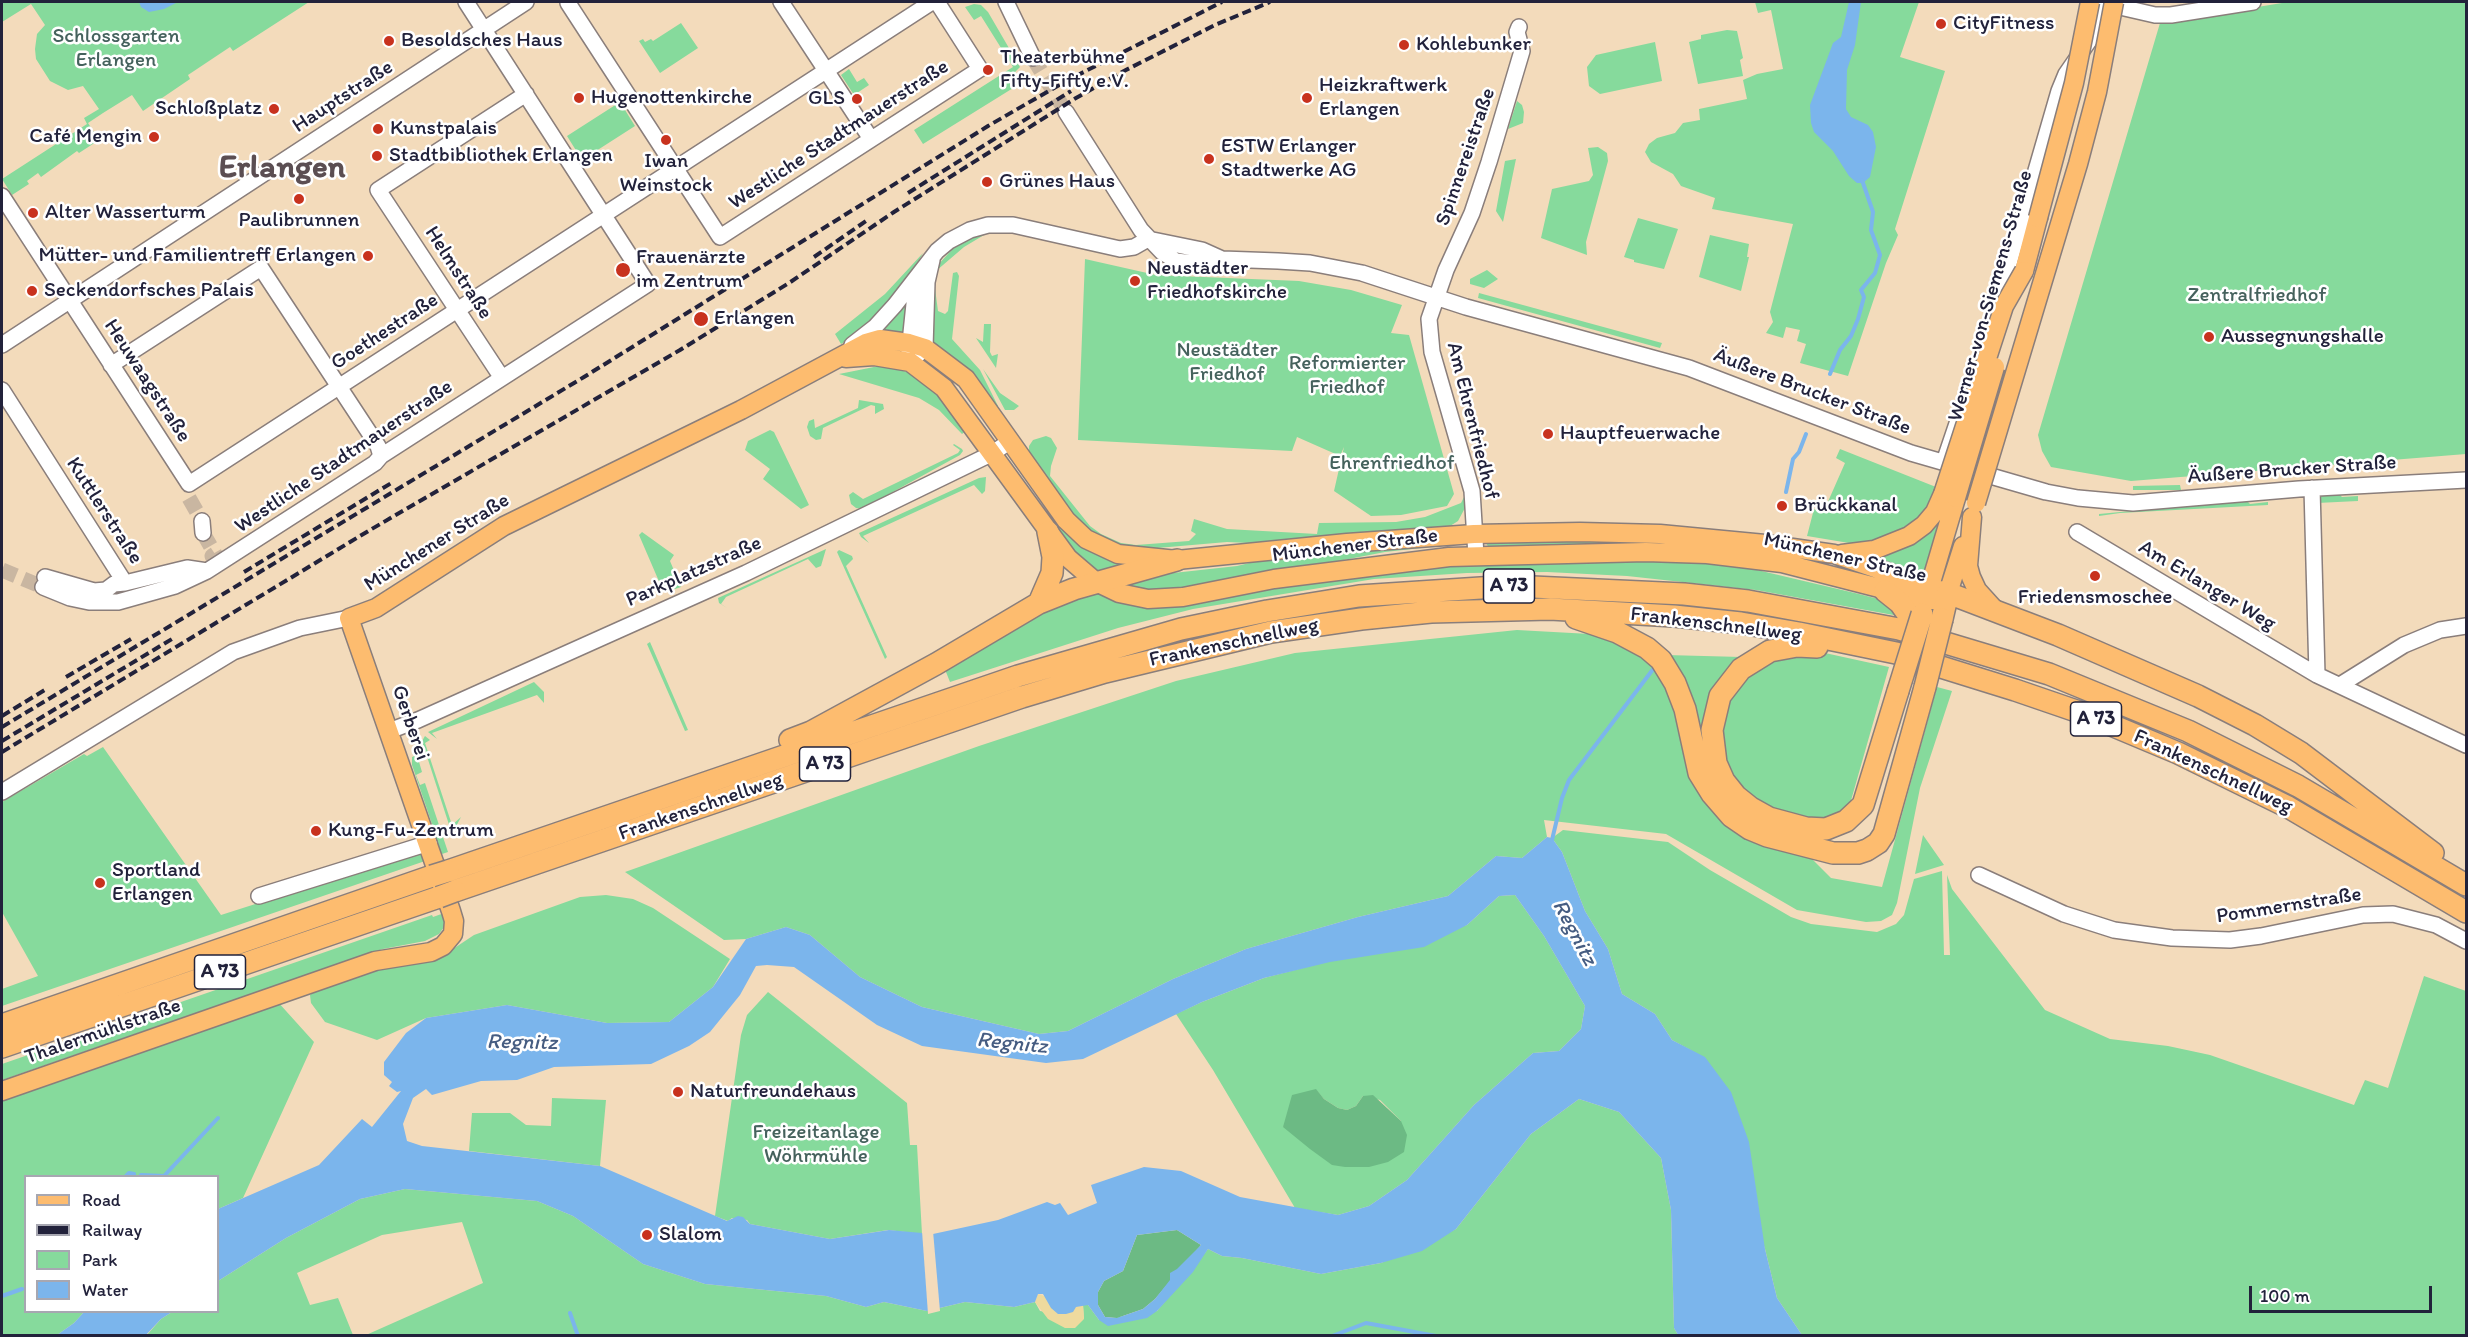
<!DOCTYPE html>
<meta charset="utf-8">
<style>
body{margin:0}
#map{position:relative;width:2468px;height:1337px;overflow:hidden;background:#f3dbbb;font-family:Itim,sans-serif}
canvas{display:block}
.frame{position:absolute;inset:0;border:3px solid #22223b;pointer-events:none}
.legend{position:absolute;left:24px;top:1175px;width:195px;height:138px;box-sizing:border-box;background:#fff;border:2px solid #a7a7b1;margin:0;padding:8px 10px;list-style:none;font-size:18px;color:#22223b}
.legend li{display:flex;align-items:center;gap:12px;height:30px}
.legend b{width:30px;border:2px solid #a7a7b1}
.scale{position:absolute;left:2249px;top:1286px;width:183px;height:27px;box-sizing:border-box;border:3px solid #22223b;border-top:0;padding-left:8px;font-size:18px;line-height:21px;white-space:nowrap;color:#22223b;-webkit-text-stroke:4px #fff;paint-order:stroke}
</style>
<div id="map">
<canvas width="2468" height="1337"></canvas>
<div class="frame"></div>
<ul class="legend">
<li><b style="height:8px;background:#fdbc6f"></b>Road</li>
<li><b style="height:8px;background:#22223b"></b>Railway</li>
<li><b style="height:16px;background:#86da9c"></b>Park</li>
<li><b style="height:16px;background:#7bb5ec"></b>Water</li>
</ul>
<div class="scale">100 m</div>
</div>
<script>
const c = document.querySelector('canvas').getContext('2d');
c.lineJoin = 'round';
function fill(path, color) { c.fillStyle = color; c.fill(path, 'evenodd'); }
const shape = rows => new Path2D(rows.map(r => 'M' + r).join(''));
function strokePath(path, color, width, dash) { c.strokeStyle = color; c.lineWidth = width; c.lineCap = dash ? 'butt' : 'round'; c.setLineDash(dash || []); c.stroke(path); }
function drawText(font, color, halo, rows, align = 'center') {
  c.font = font + ' Itim,sans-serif'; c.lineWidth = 5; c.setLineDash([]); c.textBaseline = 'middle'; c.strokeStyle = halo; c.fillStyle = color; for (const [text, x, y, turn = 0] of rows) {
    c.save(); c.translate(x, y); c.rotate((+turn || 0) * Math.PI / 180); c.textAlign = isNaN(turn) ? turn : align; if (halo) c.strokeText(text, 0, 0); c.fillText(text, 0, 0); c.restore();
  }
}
const green = shape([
 [2,2,309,2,233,51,230,47,188,75,190,79,143,111,132,95,103,113,88,123,99,140,79,153,77,151,41,177,38,173,27,181,29,184,12,195,2,179,87,124,84,118,99,109,83,86,68,90,50,81,36,59,35,49,37,34,45,25,31,4,2,22],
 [1755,2,1919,2,1900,57,1945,71,1895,229,1898,235,1886,263,1848,376,1800,363,1806,344,1797,341,1800,330,1786,327,1783,338,1766,333,1773,322,1770,312,1793,224,1712,209,1715,198,1681,186,1673,174,1651,162,1645,152,1649,144,1657,138,1675,133,1683,123,1700,120,1699,109,1747,99,1743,80,1757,74,1783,69,1771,10,1758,13],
 [2288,2,2466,2,2466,454,2131,481,2051,467,2042,451,2038,435,2160,23],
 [974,4,981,5,988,12,1020,67,1015,72,1018,85,923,144,914,130,1013,67,981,16,974,20,965,7],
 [681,23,698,48,660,73,639,41,643,39,645,42,651,39,653,41],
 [1727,30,1737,31,1743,58,1740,60,1743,76,1698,84,1689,42,1701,39,1701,35],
 [1655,42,1662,81,1600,94,1589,86,1587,67,1596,55],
 [849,69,857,82,864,78,869,85,854,95,841,75],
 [1517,101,1522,105,1524,112,1523,123,1508,129],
 [620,102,635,126,582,160,567,136],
 [1598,147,1607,153,1608,161,1586,242,1587,255,1541,238,1552,189,1589,181,1593,175,1588,148],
 [1516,159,1503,222,1496,211,1505,161],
 [1638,218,1678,229,1664,269,1634,262,1634,260,1624,257],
 [989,232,964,247,936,271,934,281,938,311,945,314,948,311,953,273,957,272,959,276,952,339,980,370,998,406,995,408,970,376,935,345,930,326,930,285,936,267,959,242,974,235],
 [1710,235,1749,244,1747,257,1749,257,1741,291,1699,277],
 [923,253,912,273,882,312,852,338,841,344,835,334,885,294],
 [1085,259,1156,275,1299,281,1351,290,1402,305,1391,333,1409,335,1454,494,1447,506,1401,515,1371,516,1334,491,1344,447,1340,456,1297,437,1292,451,1078,440],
 [1487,270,1498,279,1484,288,1470,284,1470,279],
 [1479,293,1662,343,1660,348,1478,298],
 [908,297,904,337,874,336],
 [984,324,991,324,990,352,992,356,998,354,996,368,976,338,983,342],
 [884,365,913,374,936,389,967,430,962,434,939,410,919,398,839,374],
 [983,369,1000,393,1019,406,1014,410,1005,410],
 [859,400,883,404,884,409,875,414,875,406,871,405,823,428,821,439,816,440,810,436,807,427,809,421,814,419,815,428,858,408],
 [770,430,774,432,809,505,801,509,763,479,770,469,745,450,748,441],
 [1046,436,1051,438,1057,448,1051,466,1050,476,1090,526,1101,534,1121,543,1136,545,1189,541,1196,534,1191,531,1194,519,1227,529,1317,534,1319,523,1396,522,1425,517,1461,503,1466,493,1466,506,1458,521,1447,528,1271,544,1227,542,1134,550,1098,538,1072,515,1029,454,1029,446,1033,440],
 [954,444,962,449,963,451,960,455,862,509,856,508,851,504,849,495,853,492,863,499,958,453,960,450,953,445],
 [1840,449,1936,487,1931,504,1917,522,1878,543,1855,544,1807,536,1814,509,1823,513,1845,463,1836,458],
 [1015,471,1053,521,1065,532,1083,545,1127,564,1096,574,1080,561],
 [986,477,985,491,982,494,974,485,863,536,869,543,861,537,859,533,979,478],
 [2180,485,2181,490,2133,490,2133,486],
 [2326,494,2339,494,2342,497,2358,496,2358,501,2317,503,2320,497],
 [2246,500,2250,504,2268,502,2268,505,2120,513,2099,516,2099,514],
 [1943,511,1926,576,1871,558],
 [642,532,674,555,670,561,681,587,669,591,661,586,639,535],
 [1555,539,1655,542,1656,544,1489,548,1486,543],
 [1458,544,1385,552,1193,589,1135,591,1119,582,1146,576,1237,566,1274,557,1345,550],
 [826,549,821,566,816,568,808,559,726,597,721,604,727,608,719,603,718,598],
 [839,550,852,556,853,559,846,566,887,657,885,659,837,552],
 [1684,559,1736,565,1859,594,1882,600,1899,616,1756,590,1627,576,1547,572,1467,573,1374,579,1193,609,1118,628,950,682,944,667,1034,614,1094,588,1106,595,1243,592,1449,566],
 [1517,630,1590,634,1619,642,1650,661,1667,685,1675,708,1685,760,1695,785,1810,857,1831,878,1882,887,1937,687,1952,691,1920,788,1897,903,1892,915,1881,921,1866,922,1797,910,1666,834,1544,820,1547,837,1522,858,1496,856,1448,896,1358,917,1246,949,1173,979,1068,1031,1039,1034,922,1007,860,977,810,935,786,927,746,939,724,940,625,872,979,746,1176,681,1295,653],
 [650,642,688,730,685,731,647,644],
 [1825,653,1889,667,1850,804,1838,816,1825,821,1772,810,1744,793,1727,769,1717,740,1735,682,1778,654],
 [1666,655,1742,657,1716,687,1707,704,1703,726,1704,742,1775,829,1715,787],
 [534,682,544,692,544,703,537,695,432,733,437,739,428,732],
 [425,736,430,740,425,743,452,825,461,817,452,834,422,741],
 [103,747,221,915,421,851,428,860,2,1006,2,989,38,976,2,912,2,802,84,754,87,756],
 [417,755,422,772,416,775,420,785,425,783,448,852,439,855,432,824,412,765,412,757],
 [1563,830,1668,842,1710,870,1791,917,1811,924,1877,932,1896,924,1904,915,1914,879,1942,871,1944,955,1950,955,1947,875,1952,889,2045,1010,2110,1039,2168,1046,2210,1055,2354,1105,2365,1080,2388,1088,2424,976,2466,991,2466,1335,1802,1335,1777,1298,1765,1249,1705,1058,1672,1040,1655,1014,1622,994,1608,949,1585,911,1562,852,1552,838],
 [1923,835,1944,865,1915,874],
 [606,895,633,899,653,908,730,959,713,987,669,1022,607,1023,507,1005,426,1018,377,1040,325,1022,311,1003,310,995,316,988,377,967,444,955,474,935,580,897],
 [1515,895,1544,936,1585,1006,1581,1029,1559,1051,1533,1053,1474,1105,1407,1180,1369,1206,1338,1215,1295,1208,1213,1070,1176,1014,1202,1002,1264,978,1467,925,1499,896],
 [1316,1090,1324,1099,1338,1108,1347,1110,1356,1106,1363,1096,1380,1100,1401,1121,1283,1127],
 [447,912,444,927,439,934,425,941,383,949,352,959,2,1080,2,1064,432,915,433,917],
 [768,992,907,1103,910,1145,917,1145,922,1234,888,1230,830,1239,750,1224,747,1220,732,1218,728,1221,715,1216,741,1035,747,1015],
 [277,1001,314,1042,243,1198,218,1209,218,1176,26,1176,26,1312,84,1312,74,1323,57,1335,2,1335,2,1097],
 [552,1098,606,1100,600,1166,469,1151,472,1113,510,1113,526,1125,551,1126],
 [1579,1099,1619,1112,1661,1158,1671,1210,1674,1328,1678,1335,366,1335,483,1283,462,1222,382,1235,297,1273,310,1305,338,1298,353,1335,146,1336,161,1319,172,1312,218,1312,218,1281,286,1238,360,1199,405,1189,537,1201,573,1216,643,1264,705,1284,826,1296,866,1307,884,1302,927,1311,965,1302,1014,1307,1035,1302,1040,1311,1084,1319,1083,1305,1088,1305,1099,1320,1157,1311,1208,1249,1222,1256,1242,1258,1321,1274,1381,1263,1456,1229,1531,1134]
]);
const forest = shape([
 [1316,1089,1324,1099,1338,1108,1347,1110,1356,1106,1363,1096,1373,1095,1401,1121,1407,1135,1404,1152,1388,1162,1369,1167,1345,1167,1332,1165,1310,1149,1283,1127,1292,1095],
 [1177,1230,1201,1245,1155,1299,1143,1309,1117,1318,1105,1317,1098,1305,1098,1292,1104,1281,1123,1271,1137,1235]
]);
const sand = shape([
 [1038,1294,1076,1307,1083,1305,1084,1319,1075,1328,1065,1328,1048,1319,1035,1302]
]);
const water = shape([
 [139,2,178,2,164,9,149,12,141,7],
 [1849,2,1861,2,1855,45,1847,70,1846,109,1851,117,1868,125,1873,132,1876,147,1870,177,1863,183,1857,183,1849,176,1833,151,1814,132,1811,123,1810,105,1833,43,1841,37],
 [1547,837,1552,838,1562,852,1585,911,1608,949,1622,994,1655,1014,1672,1040,1705,1057,1731,1092,1749,1142,1765,1249,1777,1298,1802,1335,1678,1335,1674,1328,1671,1210,1661,1158,1619,1112,1579,1099,1531,1134,1456,1229,1422,1251,1381,1263,1321,1274,1242,1258,1222,1256,1208,1249,1193,1272,1157,1311,1147,1318,1108,1326,1099,1320,1088,1305,1076,1307,1073,1312,1066,1314,1058,1314,1051,1308,1043,1294,1038,1294,1035,1302,1014,1307,965,1302,927,1311,884,1302,866,1307,826,1296,705,1284,643,1264,573,1216,537,1201,405,1189,360,1199,286,1238,218,1281,218,1209,319,1165,362,1119,372,1127,401,1091,397,1092,389,1086,392,1082,384,1075,384,1062,406,1033,426,1018,507,1005,607,1023,669,1022,713,987,746,939,786,927,810,935,860,977,922,1007,1039,1034,1068,1031,1173,979,1246,949,1358,917,1448,896,1496,856,1522,858],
 [1515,895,1544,936,1585,1006,1581,1029,1559,1051,1533,1053,1474,1105,1407,1180,1369,1206,1338,1215,1240,1197,1181,1171,1144,1167,1091,1185,1097,1203,1068,1215,1060,1203,1055,1205,1047,1202,998,1220,933,1234,889,1230,830,1239,750,1224,743,1217,738,1216,727,1221,600,1166,422,1146,407,1141,403,1124,413,1098,426,1089,432,1095,481,1081,517,1080,554,1067,651,1064,689,1046,710,1032,740,995,756,966,767,965,794,967,877,1025,922,1046,1046,1063,1083,1059,1202,1002,1264,978,1330,962,1424,947,1467,925,1499,896],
 [1177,1230,1201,1245,1177,1269,1170,1273,1170,1280,1155,1299,1143,1309,1117,1318,1105,1317,1098,1305,1098,1292,1104,1281,1123,1271,1137,1235],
 [84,1312,172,1312,161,1319,146,1335,57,1335,74,1323]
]);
const pier = shape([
 [922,1231,933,1231,940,1311,928,1314]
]);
const stream = shape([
 [1830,374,1840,350,1851,336,1858,319,1864,297,1861,290,1875,273,1880,255,1871,230,1873,212,1862,180],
 [1786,492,1793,459,1799,452,1806,434],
 [1552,840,1562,798,1569,780,1654,668],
 [141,1175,164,1176,218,1118],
 [126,1176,129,1173,134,1174],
 [2,1296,22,1289],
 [570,1313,578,1336],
 [1332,1336,1366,1323,1436,1336]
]);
const minorTunnel = shape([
 [1033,58,1066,112],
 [189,498,202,521],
 [203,533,215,554,212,556,217,565],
 [2,570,43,587]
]);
const minor = shape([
 [781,2,871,139],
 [1006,2,1033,58],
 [568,3,720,237,980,69,937,2],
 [1066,112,1141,230,1162,252,1176,261,1201,264,1222,259,1278,261,1310,263,1362,273,1466,307,1689,368,1911,453,2046,492,2078,498,2133,503,2299,489,2466,480],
 [2,196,189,484],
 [1148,239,1202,250,1222,259],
 [1995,312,2059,91,2066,74,2093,35,2098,10,2107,4,2155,15,2171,15,2253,2],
 [2,345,526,2],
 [852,345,875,327,895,305,937,251,949,241,970,230,988,225,1013,225,1120,249,1134,247,1148,239],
 [909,352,914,304,921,278],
 [910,362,925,348,927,282,932,260],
 [111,365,261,268,378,446,381,456],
 [502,378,378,190,526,94],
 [2,390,125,583,187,568,207,571],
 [1944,462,1965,400],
 [189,484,932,2],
 [2312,488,2317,675],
 [202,521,203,533],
 [2077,532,2317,675,2466,745],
 [1476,556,1472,491,1432,352,1429,319,1446,270,1472,213,1489,162,1522,51,1517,32,1519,27],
 [45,577,94,591,106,590,114,584,125,583],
 [43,587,70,598,89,602,118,602,175,586,207,571,375,463,381,456,648,284,466,2],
 [2340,685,2404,645,2440,630,2466,626],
 [389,731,418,720,746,573,993,453,1010,441],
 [2,792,233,652,300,628,349,618],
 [1979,875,2064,914,2114,930,2172,938,2230,940,2261,936,2363,915,2393,914,2436,925,2466,941],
 [259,896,429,843]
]);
const major = shape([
 [2024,271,2038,218],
 [846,358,874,356,910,362,944,388,1068,558,1096,582,1119,593,1148,599,1183,597,1274,579,1449,557,1646,552,1707,554,1782,563,1926,600,1938,600,1948,593],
 [1972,517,1968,566,1971,577,1977,590,1996,611],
 [1842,554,1874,550,1909,536,1924,525,1935,512,1943,494],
 [1948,593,1963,546],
 [1927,596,1956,498],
 [2,1091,375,961,431,952,443,946,453,934,454,921,451,911,349,618,376,608,504,526,741,410,866,343,880,339,909,343,925,348,966,379,1066,520,1086,539,1118,554,1177,560,1347,543,1474,534,1580,532,1660,534,1765,544,1834,554,1948,593]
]);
const highway = shape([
 [1885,591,1900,603,1907,613],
 [1039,603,1052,573,1053,557,1048,532],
 [1576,618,1617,632,1647,648,1661,660,1675,683,1685,709,1699,773,1712,794,1731,816,1750,829,1767,836,1833,853,1858,853,1867,850,1878,843,1884,834,1925,687],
 [1942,619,1948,593,2058,635,2198,696,2255,725,2301,753,2433,853],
 [1817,647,1797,646,1770,651,1741,669,1720,696,1712,730,1716,763,1724,781,1736,796,1751,808,1769,818,1806,828,1826,829,1846,821,1863,805,1898,691],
 [790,740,811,732,936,664,1039,603,1074,589,1177,560],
 [448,871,1018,676,1181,629,1267,611,1359,596,1511,586,1684,594,1748,601,1899,629,2049,674,2188,731,2298,786,2466,885],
 [455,891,1022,697,1105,672,1271,632,1361,619,1431,612,1550,609,1674,616,1741,623,1799,633,1896,653,2015,690,2085,714,2178,753,2288,807,2466,912],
 [2,1025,432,876],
 [2,1047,439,897]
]);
const rail = shape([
 [908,193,1071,91],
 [814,257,866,221],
 [244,572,393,482],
 [66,677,131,639],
 [2,716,48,688],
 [2,727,584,377,988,126,1066,81,1222,2],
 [2,741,172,639],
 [2,752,370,530,680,350,789,283,894,212,1076,98,1120,73,1215,25,1270,2]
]);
const majorBridge = shape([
 [2038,218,2074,83,2090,2],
 [1943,494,2004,306,2024,271],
 [1956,498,1995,367],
 [1976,503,2078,164,2097,92,2114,2]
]);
const highwayBridge = shape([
 [1925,687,1942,619],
 [1898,691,1922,614],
 [432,876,448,871],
 [439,897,455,891]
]);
const markers = [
 [1941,24,6,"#c8321e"],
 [389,41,6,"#c8321e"],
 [1404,45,6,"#c8321e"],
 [988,70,6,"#c8321e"],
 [579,98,6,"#c8321e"],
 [1307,98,6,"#c8321e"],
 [857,99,6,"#c8321e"],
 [274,109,6,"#c8321e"],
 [378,129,6,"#c8321e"],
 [154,137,6,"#c8321e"],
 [666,140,6,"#c8321e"],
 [377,156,6,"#c8321e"],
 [1209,159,6,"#c8321e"],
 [987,182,6,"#c8321e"],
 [299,199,6,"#c8321e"],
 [33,213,6,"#c8321e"],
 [368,256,6,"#c8321e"],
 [623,270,8,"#c8321e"],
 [1135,281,6,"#c8321e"],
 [32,291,6,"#c8321e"],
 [701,319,8,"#c8321e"],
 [2209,337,6,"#c8321e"],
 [1548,434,6,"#c8321e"],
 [1782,506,6,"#c8321e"],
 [2095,576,6,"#c8321e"],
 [316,831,6,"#c8321e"],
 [100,883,6,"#c8321e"],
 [678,1092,6,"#c8321e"],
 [647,1235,6,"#c8321e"]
];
const shields = [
 [1509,586,51],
 [2096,719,51],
 [825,764,51],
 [220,972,51]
];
const shieldNames = [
 ["A 73",1509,586],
 ["A 73",2096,719],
 ["A 73",825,764],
 ["A 73",220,972]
];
const poiNames = [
 ["CityFitness",1953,24],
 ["Besoldsches Haus",401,41],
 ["Kohlebunker",1416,45],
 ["Theaterbühne",1000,58],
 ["Fifty-Fifty e.V.",1000,82],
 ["Heizkraftwerk",1319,86],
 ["Erlangen",1319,110],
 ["Hugenottenkirche",591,98],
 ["GLS",845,99,"right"],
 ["Schloßplatz",262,109,"right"],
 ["Kunstpalais",390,129],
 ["Café Mengin",142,137,"right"],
 ["ESTW Erlanger",1221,147],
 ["Stadtwerke AG",1221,171],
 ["Stadtbibliothek Erlangen",389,156],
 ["Iwan",666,162,"center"],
 ["Weinstock",666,186,"center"],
 ["Grünes Haus",999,182],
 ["Alter Wasserturm",45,213],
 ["Paulibrunnen",299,221,"center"],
 ["Mütter- und Familientreff Erlangen",356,256,"right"],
 ["Frauenärzte",636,258],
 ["im Zentrum",636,282],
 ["Neustädter",1147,269],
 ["Friedhofskirche",1147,293],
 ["Seckendorfsches Palais",44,291],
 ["Erlangen",714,319],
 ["Aussegnungshalle",2221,337],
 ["Hauptfeuerwache",1560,434],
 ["Brückkanal",1794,506],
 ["Friedensmoschee",2095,598,"center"],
 ["Kung-Fu-Zentrum",328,831],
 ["Sportland",112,871],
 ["Erlangen",112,895],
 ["Naturfreundehaus",690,1092],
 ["Slalom",659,1235]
];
const parkNames = [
 ["Schlossgarten",116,37],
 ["Erlangen",116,61],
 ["Zentralfriedhof",2257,296],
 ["Neustädter",1227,351],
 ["Friedhof",1227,375],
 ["Reformierter",1347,364],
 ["Friedhof",1347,388],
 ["Ehrenfriedhof",1392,464],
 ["Freizeitanlage",816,1133],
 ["Wöhrmühle",816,1157]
];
const streetNames = [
 ["Hauptstraße",343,97,-33],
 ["Westliche Stadtmauerstraße",839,135,-33],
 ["Spinnereistraße",1466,157,-71],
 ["Helmstraße",458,273,57],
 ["Werner-von-Siemens-Straße",1991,296,-74],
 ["Goethestraße",385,332,-33],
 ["Heuwaagstraße",147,381,57],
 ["Äußere Brucker Straße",1812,392,21],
 ["Am Ehrenfriedhof",1472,421,76],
 ["Westliche Stadtmauerstraße",344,457,-34],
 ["Äußere Brucker Straße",2292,470,-4],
 ["Kuttlerstraße",104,511,57],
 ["Münchener Straße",437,543,-32],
 ["Münchener Straße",1355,546,-7],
 ["Münchener Straße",1845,558,13],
 ["Parkplatzstraße",694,572,-24],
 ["Am Erlanger Weg",2207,586,31],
 ["Frankenschnellweg",1716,625,7],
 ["Frankenschnellweg",1234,643,-12],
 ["Gerberei",410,723,71],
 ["Frankenschnellweg",2213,772,25],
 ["Frankenschnellweg",701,807,-19],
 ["Pommernstraße",2289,906,-9],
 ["Thalermühlstraße",103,1032,-19]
];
const waterNames = [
 ["Regnitz",1574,933,62],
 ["Regnitz",522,1043,1],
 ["Regnitz",1012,1044,6]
];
const townNames = [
 ["Erlangen",282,169]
];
fill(green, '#86da9c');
fill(forest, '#6cba84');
fill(sand, '#eeda9e');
fill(water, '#7bb5ec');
fill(pier, '#f3dbbb');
strokePath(stream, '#7bb5ec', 4);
strokePath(minorTunnel, '#c9b6a1', 15, [15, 8]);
strokePath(minor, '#8a7e7b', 18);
strokePath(major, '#8a7e7b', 21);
strokePath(highway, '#8a7e7b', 24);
strokePath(minor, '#fff', 15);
strokePath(major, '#fdbc6f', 18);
strokePath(highway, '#fdbc6f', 21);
strokePath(rail, '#22223b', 4, [9, 4.5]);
strokePath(majorBridge, '#8a7e7b', 21, []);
strokePath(highwayBridge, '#8a7e7b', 24, []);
strokePath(majorBridge, '#fdbc6f', 18);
strokePath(highwayBridge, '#fdbc6f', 21);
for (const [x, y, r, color] of markers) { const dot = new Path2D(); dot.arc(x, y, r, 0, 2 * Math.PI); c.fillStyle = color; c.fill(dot); strokePath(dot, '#fff', 2); }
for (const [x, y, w] of shields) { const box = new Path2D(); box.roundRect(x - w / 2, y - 17, w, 34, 4.5); c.fillStyle = '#fff'; c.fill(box); strokePath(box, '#22223b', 1.5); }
drawText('bold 20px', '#22223b', null, shieldNames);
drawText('21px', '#22223b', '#fff', poiNames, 'left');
drawText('21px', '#45625d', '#fff', parkNames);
drawText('21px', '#22223b', '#fff', streetNames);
drawText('italic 22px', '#465d82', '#fff', waterNames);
drawText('bold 33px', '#5b4e52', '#fff', townNames);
</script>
